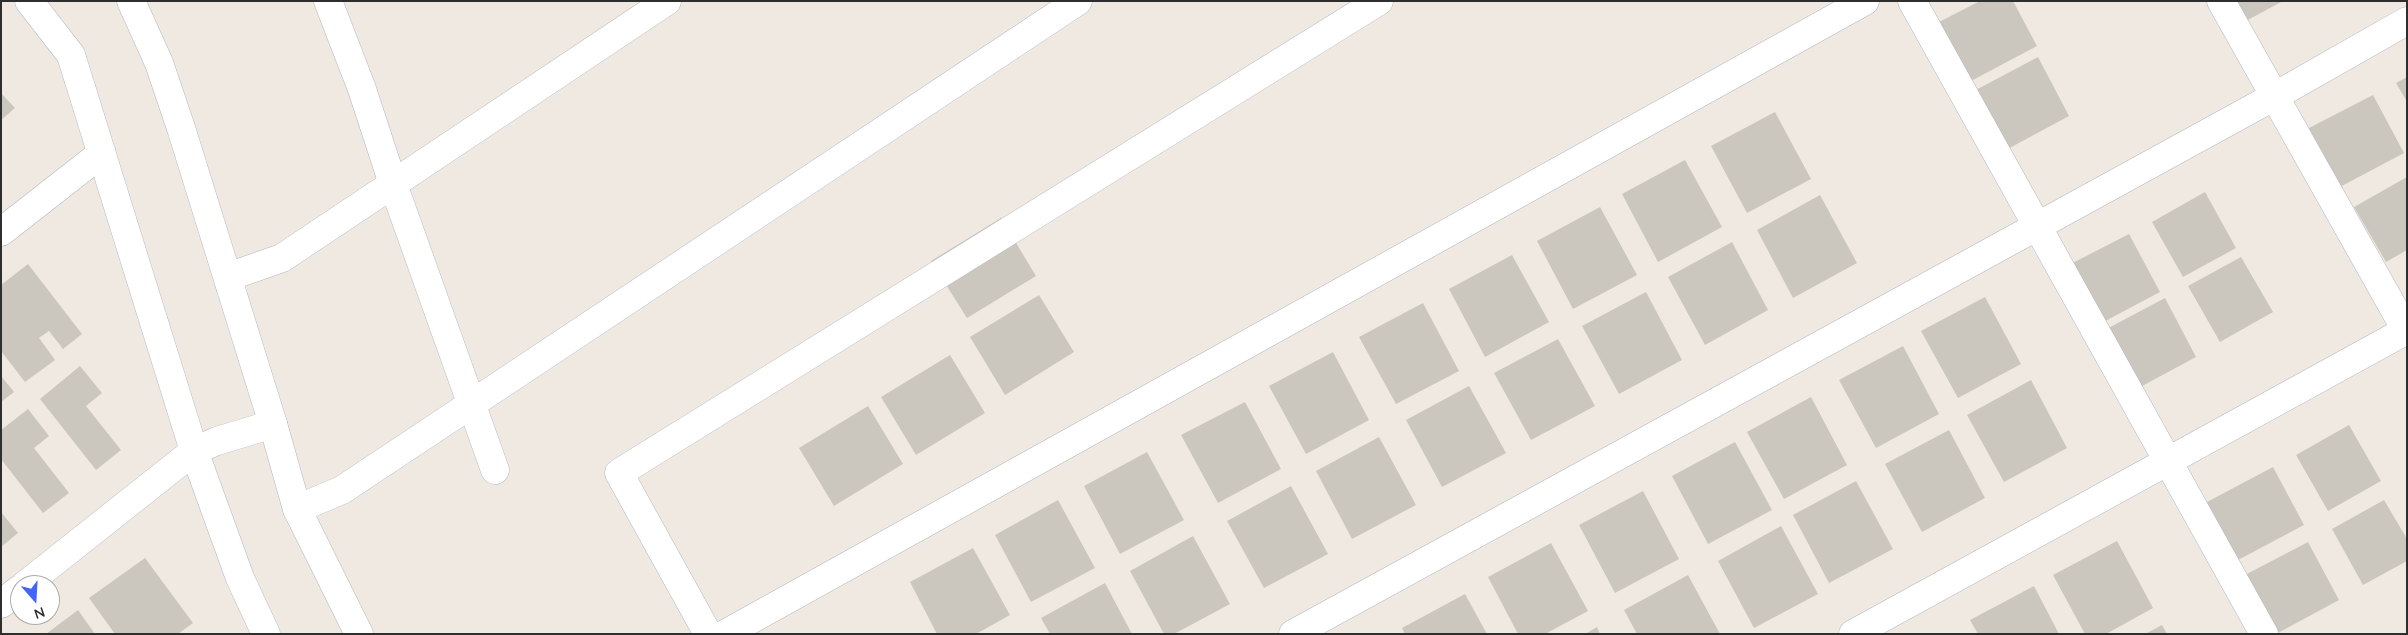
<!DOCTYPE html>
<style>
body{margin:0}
#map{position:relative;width:2408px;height:635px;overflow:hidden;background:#efe9e1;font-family:Quicksand,sans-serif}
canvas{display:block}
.frame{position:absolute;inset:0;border:2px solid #2e2e2e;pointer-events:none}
.north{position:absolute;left:10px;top:575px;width:50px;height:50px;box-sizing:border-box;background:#fff;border:1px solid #ababab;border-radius:50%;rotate:161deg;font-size:14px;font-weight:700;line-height:20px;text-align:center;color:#2e2e2e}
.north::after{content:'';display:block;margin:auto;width:18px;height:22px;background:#4264fb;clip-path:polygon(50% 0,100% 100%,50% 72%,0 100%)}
</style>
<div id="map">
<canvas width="2408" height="635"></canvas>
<div class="frame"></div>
<div class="north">N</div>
</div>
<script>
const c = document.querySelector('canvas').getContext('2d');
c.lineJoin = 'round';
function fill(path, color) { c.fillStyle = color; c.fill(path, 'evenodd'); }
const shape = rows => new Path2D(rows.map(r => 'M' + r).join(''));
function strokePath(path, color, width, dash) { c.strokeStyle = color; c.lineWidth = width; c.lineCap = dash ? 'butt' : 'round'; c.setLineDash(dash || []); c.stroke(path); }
const building = shape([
 [1980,1,2013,1,2037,46,1971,81,1939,22],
 [2232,1,2283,1,2244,22],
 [2038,57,2069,116,2004,151,1972,92],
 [2407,77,2407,102,2396,83],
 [1,93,15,108,1,120],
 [2373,95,2404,153,2338,188,2307,129],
 [1775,112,1811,179,1747,213,1711,146],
 [1685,160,1722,227,1658,262,1622,194],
 [2407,177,2407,250,2386,262,2354,207],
 [2205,192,2236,248,2183,277,2152,222],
 [1820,195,1857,263,1793,298,1757,230],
 [1600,207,1637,275,1573,309,1537,241],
 [1001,218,1036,276,967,318,931,261],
 [2129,234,2160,292,2094,327,2063,268],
 [1732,242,1768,310,1705,345,1668,277],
 [1512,255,1549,322,1485,357,1449,289],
 [2241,257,2273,312,2220,342,2188,286],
 [28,264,82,334,63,349,49,331,39,338,55,360,25,382,1,351,1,285],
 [1646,292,1682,360,1619,394,1582,326],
 [1039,295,1074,352,1005,395,970,337],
 [1985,297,2021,364,1958,398,1921,331],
 [2165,298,2196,357,2131,392,2099,333],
 [1423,303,1459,371,1396,404,1359,337],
 [1558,339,1595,406,1531,440,1494,373],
 [1903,346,1939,414,1876,448,1839,380],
 [1333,352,1369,420,1306,454,1269,386],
 [950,355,985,413,916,455,881,397],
 [80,366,102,393,86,406,121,450,96,470,40,399],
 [1,376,14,392,1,402],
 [2031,380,2067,448,2004,482,1967,415],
 [1469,386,1506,453,1442,487,1406,420],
 [1811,397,1847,465,1784,499,1747,432],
 [1245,402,1281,469,1218,503,1181,435],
 [868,406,903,464,834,506,799,448],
 [28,409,49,436,34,448,69,493,43,513,1,459,1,430],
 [2349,425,2381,481,2328,511,2296,455],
 [1949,430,1985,498,1922,532,1885,464],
 [1379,437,1416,505,1352,539,1316,471],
 [1735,442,1772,510,1708,544,1672,476],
 [1147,452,1184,520,1120,554,1084,486],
 [2273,467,2304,525,2238,560,2207,502],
 [1856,481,1893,549,1829,583,1793,515],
 [1291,486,1328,554,1264,588,1227,521],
 [1643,491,1679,559,1615,593,1579,525],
 [1058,500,1095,568,1031,602,995,535],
 [2384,500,2407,539,2407,561,2363,585,2332,529],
 [1,512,18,533,1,547],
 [1781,526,1818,594,1754,628,1718,561],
 [1193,536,1230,604,1174,634,1164,634,1130,571],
 [2117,541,2153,608,2106,634,2085,634,2053,575],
 [2308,542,2339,600,2276,634,2243,576],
 [1551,543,1588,611,1545,634,1518,634,1488,577],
 [973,548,1010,615,976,634,937,634,910,582],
 [145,558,193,623,178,634,115,634,89,598],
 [1688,575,1720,634,1637,634,1624,610],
 [1105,583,1132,634,1050,634,1041,618],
 [2034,586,2059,634,1978,634,1970,620],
 [1465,594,1487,634,1405,634,1402,628],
 [78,610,95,634,46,634],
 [2162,625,2167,634,2145,634],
 [1597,627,1600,634,1585,634]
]);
const minor = shape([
 [29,1,71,55,194,451,240,578,266,634],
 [328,1,362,89,393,184,495,470],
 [1912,1,2264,634],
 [2221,1,2407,332],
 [1,232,102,153],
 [297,509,342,490,1078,1],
 [25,585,194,451,217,441,273,424],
 [1,604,20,589],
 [708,634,619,473,1379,1],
 [725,634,1865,1],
 [1293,634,2275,96,2407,21],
 [1853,634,2407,330]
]);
const tertiary = shape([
 [131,1,159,63,181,128,273,424,297,509,359,634],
 [228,277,282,258,667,1]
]);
fill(building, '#cbc7bf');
strokePath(minor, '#b4b7c1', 29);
strokePath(tertiary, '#b4b7c1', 29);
strokePath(minor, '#fff', 28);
strokePath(tertiary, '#fff', 28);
</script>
